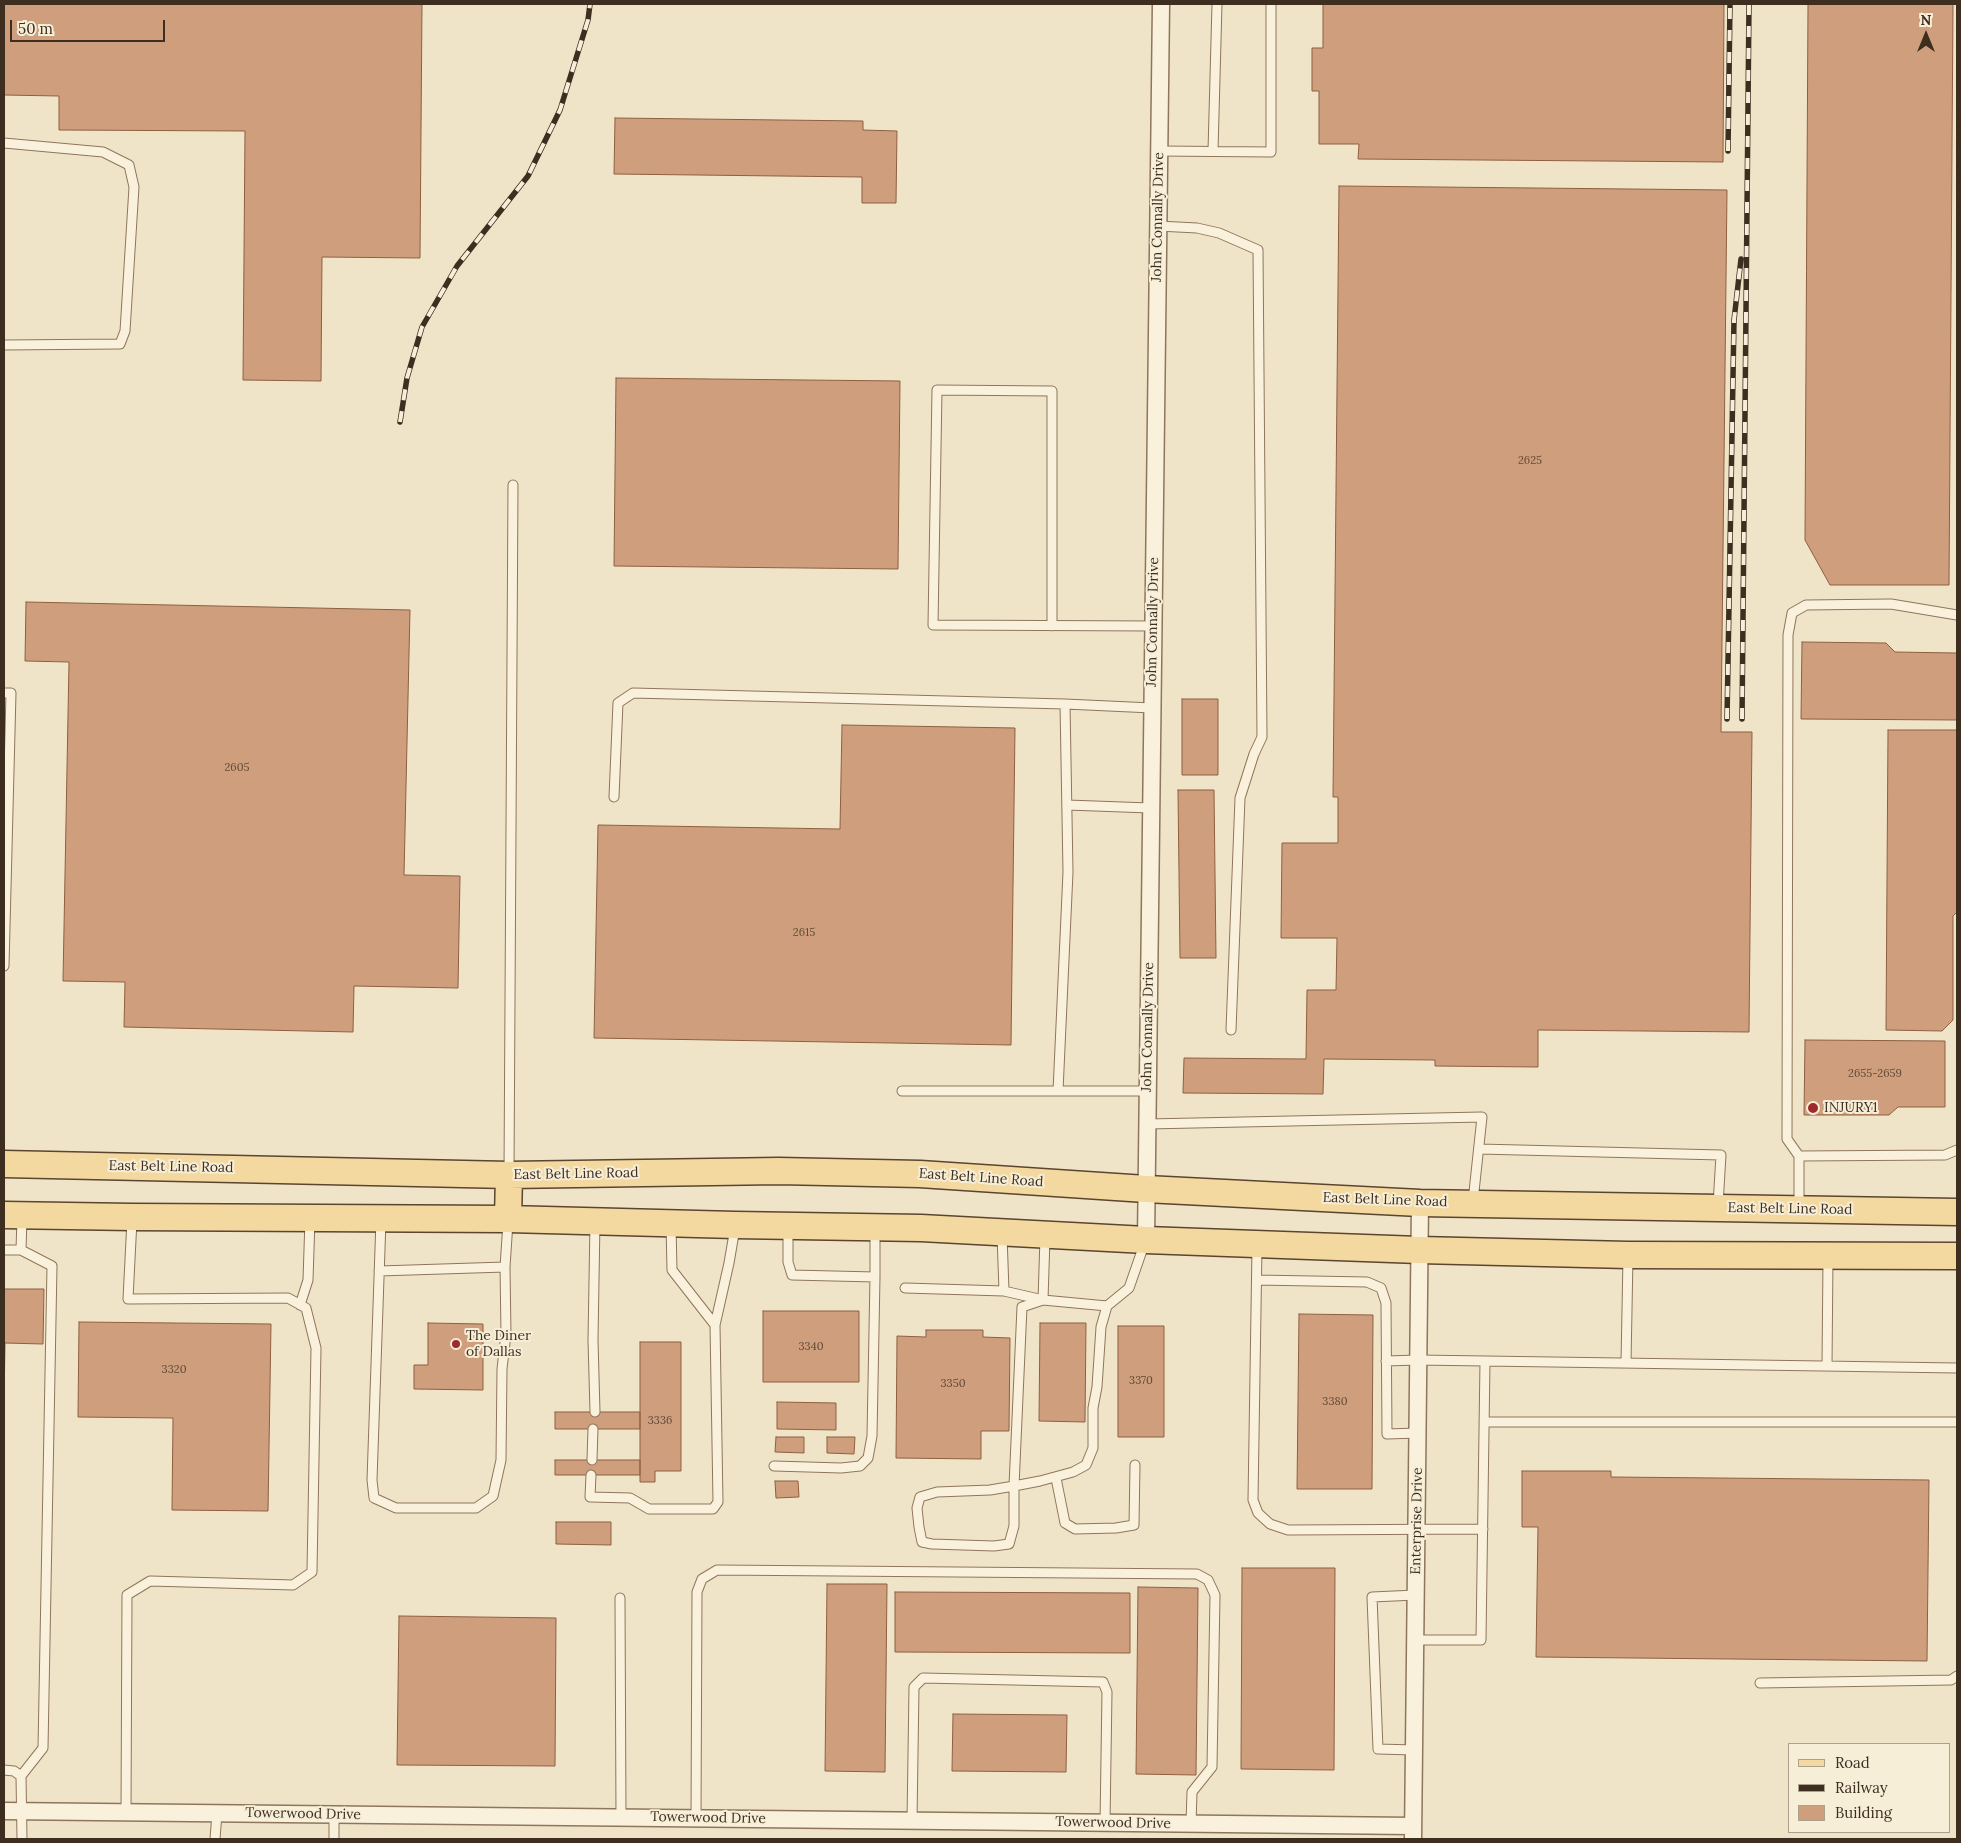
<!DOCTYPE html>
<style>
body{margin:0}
#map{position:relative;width:1961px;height:1843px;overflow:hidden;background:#f0e4c8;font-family:Lora,serif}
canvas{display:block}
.frame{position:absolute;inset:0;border:5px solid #3d2e20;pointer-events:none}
.legend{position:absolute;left:1788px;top:1743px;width:162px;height:90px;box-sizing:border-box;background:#f7eed8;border:1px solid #ada18e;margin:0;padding:6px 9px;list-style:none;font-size:15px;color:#3d2e20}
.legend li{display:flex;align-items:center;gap:10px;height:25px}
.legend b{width:25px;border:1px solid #ada18e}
.north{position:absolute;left:1901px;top:10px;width:50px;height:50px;-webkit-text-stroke:4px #f7eed8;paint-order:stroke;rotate:0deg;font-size:14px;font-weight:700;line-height:20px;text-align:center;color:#3d2e20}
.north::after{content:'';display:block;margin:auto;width:18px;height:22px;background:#3d2e20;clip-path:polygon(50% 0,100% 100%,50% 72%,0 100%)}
.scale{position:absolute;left:10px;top:20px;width:155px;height:22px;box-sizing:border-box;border:2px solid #3d2e20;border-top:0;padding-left:6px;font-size:15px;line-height:18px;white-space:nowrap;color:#3d2e20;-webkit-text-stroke:4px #f7eed8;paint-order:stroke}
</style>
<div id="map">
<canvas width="1961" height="1843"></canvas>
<div class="frame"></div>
<ul class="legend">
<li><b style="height:6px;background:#f3d9a0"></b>Road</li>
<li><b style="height:6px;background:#3d2e20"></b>Railway</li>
<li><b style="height:14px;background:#cf9f7d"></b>Building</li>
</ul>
<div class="north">N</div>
<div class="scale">50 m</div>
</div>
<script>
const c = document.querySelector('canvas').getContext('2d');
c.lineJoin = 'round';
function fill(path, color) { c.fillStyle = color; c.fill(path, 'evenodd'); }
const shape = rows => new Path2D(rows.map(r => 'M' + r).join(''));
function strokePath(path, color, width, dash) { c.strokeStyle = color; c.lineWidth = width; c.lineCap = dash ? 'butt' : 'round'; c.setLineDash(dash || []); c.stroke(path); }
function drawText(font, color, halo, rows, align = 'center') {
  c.font = font + ' Lora,serif'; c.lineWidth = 4; c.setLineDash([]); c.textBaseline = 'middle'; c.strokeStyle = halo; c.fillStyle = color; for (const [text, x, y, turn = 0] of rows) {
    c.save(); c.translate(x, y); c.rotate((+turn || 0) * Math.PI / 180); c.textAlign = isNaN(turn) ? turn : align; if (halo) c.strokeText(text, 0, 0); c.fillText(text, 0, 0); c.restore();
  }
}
const building = shape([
 [4,4,422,4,420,258,322,257,321,381,243,380,245,131,59,130,59,96,4,95,4,4],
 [1323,4,1724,4,1723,162,1358,159,1359,144,1319,144,1319,91,1312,91,1312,48,1323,48,1323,4],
 [1808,4,1953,4,1949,585,1830,585,1805,540,1808,4],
 [615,118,863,121,863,130,897,131,896,203,862,203,862,177,614,174,615,118],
 [1339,186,1727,190,1721,732,1752,732,1749,1032,1538,1030,1538,1067,1435,1066,1435,1060,1324,1059,1323,1094,1183,1093,1184,1058,1306,1059,1307,990,1336,990,1337,938,1281,938,1282,843,1338,843,1338,797,1333,797,1339,186],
 [616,378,900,381,898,569,614,566,616,378],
 [26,602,410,610,404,875,460,876,458,988,354,986,353,1032,124,1027,125,982,63,981,69,662,25,661,26,602],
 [1802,642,1886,643,1895,652,1957,653,1957,720,1801,719,1802,642],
 [1182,699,1218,699,1218,775,1182,775,1182,699],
 [842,725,1015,728,1011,1045,594,1038,598,825,840,829,842,725],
 [1888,730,1957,730,1957,912,1953,916,1953,1020,1942,1031,1886,1030,1888,730],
 [1178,790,1214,790,1216,958,1180,958,1178,790],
 [1805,1040,1945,1041,1945,1107,1898,1107,1889,1115,1804,1115,1805,1040],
 [4,1289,44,1289,43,1344,5,1343,4,1404,4,1289],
 [763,1311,859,1311,859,1382,763,1382,763,1311],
 [1299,1314,1373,1315,1372,1489,1297,1489,1299,1314],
 [79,1322,271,1324,268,1511,172,1510,173,1418,78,1417,79,1322],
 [428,1323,483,1324,483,1390,414,1389,414,1365,428,1365,428,1323],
 [1040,1323,1086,1323,1085,1422,1039,1421,1040,1323],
 [1118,1326,1164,1326,1164,1437,1118,1437,1118,1326],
 [926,1330,983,1330,983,1337,1010,1338,1009,1431,981,1431,981,1459,896,1458,897,1336,926,1337,926,1330],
 [640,1342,681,1342,681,1471,655,1471,655,1482,640,1482,640,1342],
 [777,1402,836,1403,836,1430,777,1429,777,1402],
 [555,1412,640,1412,640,1429,555,1429,555,1412],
 [776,1437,804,1437,804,1453,775,1452,776,1437],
 [827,1437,855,1437,854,1454,827,1453,827,1437],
 [555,1460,640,1460,640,1475,555,1475,555,1460],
 [1522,1471,1611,1471,1611,1477,1929,1480,1927,1661,1536,1657,1538,1527,1522,1527,1522,1471],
 [775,1481,798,1481,799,1497,776,1498,775,1481],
 [556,1522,611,1522,611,1545,556,1544,556,1522],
 [1242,1568,1335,1568,1334,1770,1241,1769,1242,1568],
 [827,1584,887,1584,885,1772,825,1771,827,1584],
 [1138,1587,1198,1588,1196,1775,1136,1774,1138,1587],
 [895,1592,1130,1593,1130,1653,895,1652,895,1592],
 [399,1616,556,1618,555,1766,397,1765,399,1616],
 [953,1714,1067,1715,1066,1772,952,1771,953,1714]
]);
const service = shape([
 [4,143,103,152,129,165,134,187,125,331,120,344,4,345],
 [1159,151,1271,152,1271,4],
 [1213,151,1217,4],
 [1158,226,1197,228,1219,233,1258,250,1262,737,1254,754,1240,798,1231,1030],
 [1052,626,1052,391,937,390,933,625,1153,626],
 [4,693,11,693,4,966],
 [614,797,618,703,633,693,1065,704,1152,708],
 [1067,805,1150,808],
 [902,1091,1147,1091],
 [1058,1091,1068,872,1065,704],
 [1147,1124,1482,1117,1473,1201],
 [1479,1149,1721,1155,1718,1205],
 [1799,1156,1945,1155,1957,1150],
 [509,1172,513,485],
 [1799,1208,1799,1156,1787,1139,1788,635,1792,613,1806,605,1891,604,1957,615],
 [381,1220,372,1480,374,1498,396,1508,476,1508,493,1496,501,1460,502,1369,506,1334,505,1267,508,1222],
 [671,1224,672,1270,715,1325],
 [875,1230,875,1277],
 [1045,1238,1043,1300,1022,1307,1014,1486,1014,1526,1009,1544,994,1546,932,1544,922,1542,919,1527,917,1508,920,1497,937,1492,990,1490,1014,1486,1040,1481,1073,1472,1086,1465,1093,1448,1093,1408,1097,1387,1101,1327,1107,1306,1129,1288,1145,1242],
 [1257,1247,1253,1500,1258,1513,1270,1524,1288,1530,1483,1529],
 [4,1250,21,1250],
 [379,1271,505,1267],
 [1257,1280,1367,1282,1381,1288,1386,1303,1387,1434,1418,1433],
 [905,1288,1004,1291,1002,1235],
 [1004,1291,1043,1300,1107,1306],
 [300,1305,308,1280,310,1219],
 [1386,1361,1418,1360,1957,1368],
 [1626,1363,1628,1257],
 [1827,1366,1828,1258],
 [595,1412,593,1340,595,1222],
 [1484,1422,1957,1422],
 [592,1460,593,1429],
 [774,1466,841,1468,860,1466,868,1458,872,1436,875,1277,792,1275,788,1262,788,1229],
 [591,1475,590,1497,630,1498,649,1509,713,1509,718,1502,715,1325,729,1263,735,1228],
 [1056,1478,1065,1523,1075,1529,1116,1528,1134,1525,1135,1465],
 [620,1598,621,1818],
 [1415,1640,1481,1640,1485,1361],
 [1760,1683,1951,1680,1957,1676],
 [1414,1750,1378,1749,1372,1597,1416,1595],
 [4,1770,14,1771,21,1776,22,1839],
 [21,1776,43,1748,52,1266,21,1250,22,1218],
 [126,1812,127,1595,150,1581,293,1585,312,1572,316,1348,306,1308,288,1298,128,1299,132,1220],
 [696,1818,697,1592,702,1579,717,1570,1197,1574,1208,1580,1215,1595,1212,1767,1192,1792,1191,1824],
 [912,1821,914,1687,923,1678,1103,1682,1107,1692,1105,1823],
 [215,1839,217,1813],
 [334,1839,334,1814]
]);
const minor = shape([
 [1146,1240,1161,4],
 [4,1811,1413,1826],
 [1413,1839,1420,1203]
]);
const primary = shape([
 [4,1164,509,1175,779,1171,920,1174,1146,1189,1420,1203,1957,1212],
 [4,1215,132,1217,508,1219,735,1225,921,1228,1146,1240,1419,1250,1628,1255,1957,1256],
 [508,1219,509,1175]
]);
const rail = shape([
 [1728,151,1730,4],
 [400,422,407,378,422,327,457,266,528,176,560,110,588,20,590,4],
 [1727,719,1734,320,1741,259],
 [1742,719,1749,4]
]);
const markers = [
 [1813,1108,6,"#9e2a2b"],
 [456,1344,5,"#9e2a2b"]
];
const numberNames = [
 ["2625",1530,461],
 ["2605",237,768],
 ["2615",804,933],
 ["2655-2659",1875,1074],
 ["3340",811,1347],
 ["3320",174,1370],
 ["3370",1141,1381],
 ["3350",953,1384],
 ["3380",1335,1402],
 ["3336",660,1421]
];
const streetNames = [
 ["John Connally Drive",1158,217,-89],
 ["John Connally Drive",1153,622,-89],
 ["John Connally Drive",1148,1027,-89],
 ["East Belt Line Road",171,1167,1],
 ["East Belt Line Road",576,1174,-1],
 ["East Belt Line Road",981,1178,4],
 ["East Belt Line Road",1385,1200,2],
 ["East Belt Line Road",1790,1209,1],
 ["Enterprise Drive",1417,1521,-89],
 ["Towerwood Drive",303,1814,1],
 ["Towerwood Drive",708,1818,1],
 ["Towerwood Drive",1113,1823,1]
];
const poiNames = [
 ["INJURY1",1824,1108],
 ["The Diner",466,1336],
 ["of Dallas",466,1352]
];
fill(building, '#cf9f7d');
strokePath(building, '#8d5f41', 1);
strokePath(service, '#8d765c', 11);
strokePath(minor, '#8d765c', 19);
strokePath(primary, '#5b4430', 29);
strokePath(service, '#faf1dc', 9);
strokePath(minor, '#faf1dc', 16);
strokePath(primary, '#f3d9a0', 26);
strokePath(rail, '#3d2e20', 5.5);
strokePath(rail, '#f7eed8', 4, [11]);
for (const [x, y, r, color] of markers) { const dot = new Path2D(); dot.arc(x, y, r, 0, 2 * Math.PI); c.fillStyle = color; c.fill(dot); strokePath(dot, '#f7eed8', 2); }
drawText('11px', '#624a37', null, numberNames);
drawText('14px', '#3d2e20', '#f7eed8', streetNames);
drawText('14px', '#3d2e20', '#f7eed8', poiNames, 'left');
</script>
